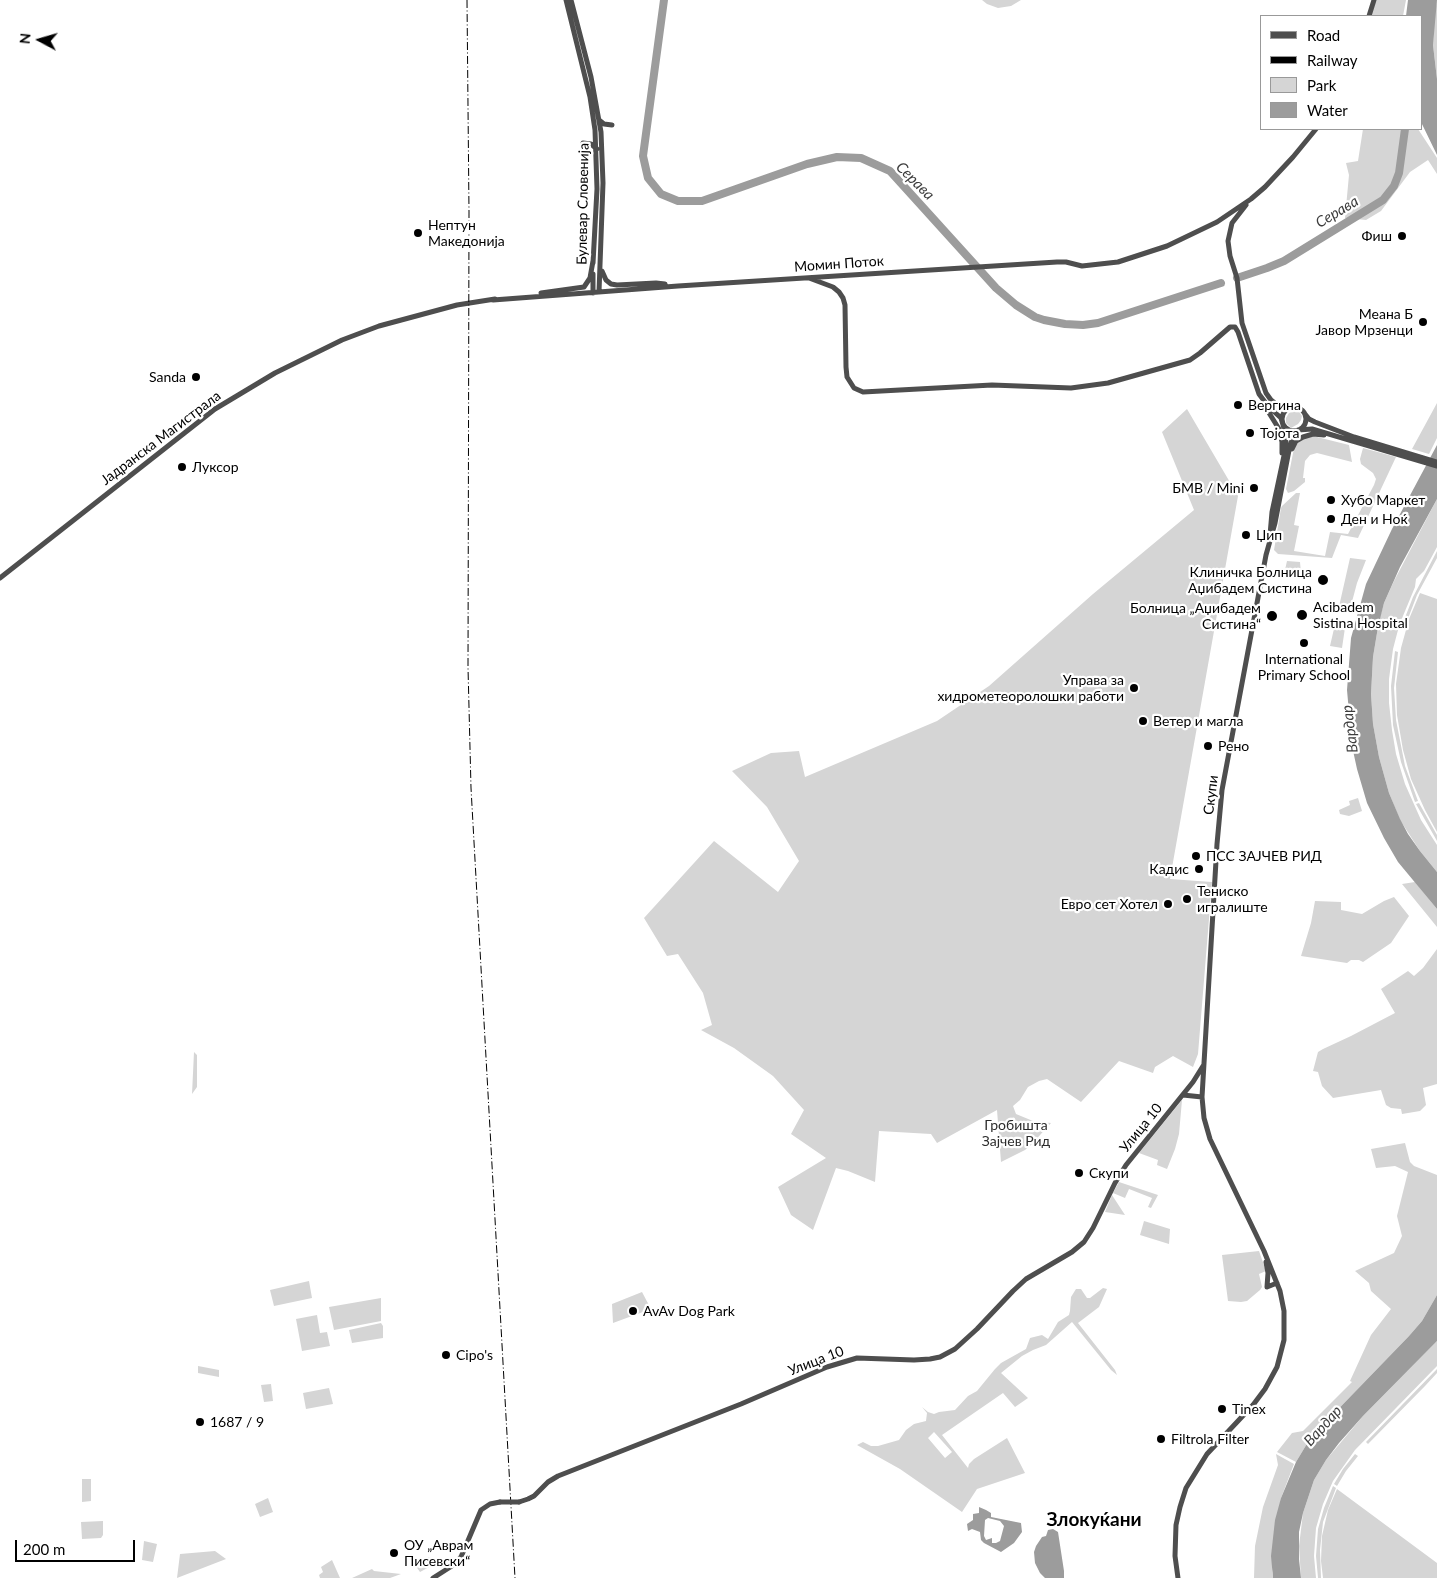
<!DOCTYPE html>
<meta charset="utf-8">
<style>
body{margin:0}
#map{position:relative;width:1437px;height:1578px;overflow:hidden;background:#fff;font-family:Lato,sans-serif}
canvas{display:block}
.legend{position:absolute;left:1260px;top:15px;width:162px;height:115px;box-sizing:border-box;background:#fff;border:1px solid #999;margin:0;padding:6px 9px;list-style:none;font-size:15px;color:#000}
.legend li{display:flex;align-items:center;gap:10px;height:25px}
.legend b{width:25px;border:1px solid #999}
.north{position:absolute;left:15px;top:15px;width:50px;height:50px;-webkit-text-stroke:4px #fff;paint-order:stroke;rotate:276deg;font-size:14px;font-weight:700;line-height:20px;text-align:center;color:#000}
.north::after{content:'';display:block;margin:auto;width:18px;height:22px;background:#000;clip-path:polygon(50% 0,100% 100%,50% 72%,0 100%)}
.scale{position:absolute;left:15px;top:1540px;width:120px;height:22px;box-sizing:border-box;border:2px solid #000;border-top:0;padding-left:6px;font-size:15px;line-height:18px;white-space:nowrap;color:#000;-webkit-text-stroke:4px #fff;paint-order:stroke}
</style>
<div id="map">
<canvas width="1437" height="1578"></canvas>
<ul class="legend">
<li><b style="height:6px;background:#4e4e4e"></b>Road</li>
<li><b style="height:6px;background:#000"></b>Railway</li>
<li><b style="height:14px;background:#d5d5d5"></b>Park</li>
<li><b style="height:14px;background:#9c9c9c"></b>Water</li>
</ul>
<div class="north">N</div>
<div class="scale">200 m</div>
</div>
<script>
const c = document.querySelector('canvas').getContext('2d');
c.lineJoin = 'round';
function fill(path, color) { c.fillStyle = color; c.fill(path, 'evenodd'); }
const shape = rows => new Path2D(rows.map(r => 'M' + r).join(''));
function strokePath(path, color, width, dash) { c.strokeStyle = color; c.lineWidth = width; c.lineCap = dash ? 'butt' : 'round'; c.setLineDash(dash || []); c.stroke(path); }
function drawText(font, color, halo, rows, align = 'center') {
  c.font = font + ' Lato,sans-serif'; c.lineWidth = 4.5; c.setLineDash([]); c.textBaseline = 'middle'; c.strokeStyle = halo; c.fillStyle = color; for (const [text, x, y, turn = 0] of rows) {
    c.save(); c.translate(x, y); c.rotate((+turn || 0) * Math.PI / 180); c.textAlign = isNaN(turn) ? turn : align; if (halo) c.strokeText(text, 0, 0); c.fillText(text, 0, 0); c.restore();
  }
}
const green = shape([
 [982,0,1021,0,1011,6,998,8,987,4],
 [1376,0,1406,0,1403,16,1371,16],
 [1437,0,1437,79,1433,45,1434,20],
 [1363,129,1418,129,1437,158,1437,174,1428,160,1410,172,1381,211,1366,220,1345,218,1349,175,1346,163,1358,161],
 [1437,403,1437,438,1429,454,1412,449],
 [1187,409,1238,496,1170,879,1212,882,1198,1054,1193,1067,1173,1056,1155,1067,1153,1073,1119,1061,1081,1102,1047,1079,1039,1081,1028,1087,1020,1100,1013,1106,1016,1114,1033,1121,1051,1123,1030,1146,1025,1150,1001,1162,997,1110,937,1143,931,1134,879,1131,875,1182,848,1171,836,1168,813,1230,791,1215,778,1187,826,1158,791,1134,804,1110,773,1076,734,1048,701,1030,712,1025,703,993,678,954,667,956,644,918,714,841,778,892,799,861,767,807,732,771,771,753,799,751,805,777,937,721,989,686,1093,594,1194,510,1162,432],
 [1298,410,1302,416,1301,420,1298,424,1291,428,1286,423,1286,418,1289,413],
 [1313,436,1349,445,1352,462,1317,453,1310,455,1305,461,1303,478,1305,478,1305,482,1294,491,1288,493,1286,489,1294,448,1301,439],
 [1363,448,1396,457,1358,538,1341,535,1332,558,1278,554,1274,550,1281,508,1282,506,1296,493,1300,493,1294,525,1299,526,1294,551,1325,556,1330,532,1348,534,1374,485,1376,479,1373,473,1361,464,1360,459],
 [1437,499,1437,547,1424,571,1416,579,1415,587,1398,628,1378,624,1384,603,1394,581],
 [1437,551,1437,558,1417,595,1404,629,1401,628,1413,597],
 [1350,558,1366,560,1357,583,1349,613,1338,611],
 [1287,561,1300,562,1301,573,1285,570],
 [1420,593,1437,599,1437,832,1425,810,1411,779,1403,750,1397,715,1396,684,1401,648,1409,619],
 [1336,620,1346,621,1342,648,1330,646],
 [1378,627,1398,630,1393,649,1389,679,1389,703,1392,730,1396,754,1405,784,1421,820,1437,845,1437,872,1420,851,1400,820,1389,793,1379,757,1373,724,1371,694,1373,657],
 [1395,651,1398,652,1394,688,1396,720,1405,766,1418,801,1415,802,1401,762,1393,725,1391,686],
 [1358,798,1362,811,1349,816,1340,814,1339,810,1350,805,1349,801],
 [1419,803,1437,835,1437,841,1416,804],
 [1415,882,1437,909,1437,927,1402,884],
 [1394,897,1409,916,1391,943,1363,962,1359,960,1351,960,1347,963,1301,956,1311,923,1315,901,1341,902,1341,910,1362,914,1384,901],
 [1437,949,1437,1084,1423,1088,1426,1105,1420,1111,1402,1114,1401,1109,1391,1108,1386,1105,1381,1090,1333,1098,1322,1086,1318,1072,1313,1071,1318,1052,1323,1049,1351,1036,1395,1013,1381,989,1408,971,1414,976,1423,968],
 [194,1052,197,1055,197,1087,192,1094],
 [1182,1100,1179,1134,1175,1149,1167,1169,1157,1165,1158,1160,1139,1153],
 [1405,1143,1410,1162,1414,1166,1437,1175,1437,1295,1422,1321,1409,1336,1320,1428,1308,1442,1296,1462,1277,1452,1292,1433,1303,1431,1352,1382,1350,1381,1371,1335,1391,1309,1371,1291,1369,1283,1355,1271,1394,1253,1402,1236,1397,1216,1408,1172,1395,1166,1376,1168,1371,1149],
 [1119,1182,1158,1195,1151,1208,1148,1207,1152,1198,1129,1189,1125,1198,1113,1193],
 [1112,1195,1125,1215,1105,1212],
 [1144,1221,1170,1229,1169,1244,1140,1235],
 [1259,1251,1266,1271,1259,1274,1262,1287,1260,1290,1247,1301,1241,1302,1228,1301,1222,1255],
 [309,1281,312,1298,274,1306,270,1290],
 [1103,1288,1107,1289,1099,1307,1078,1323,1115,1370,1117,1375,1111,1370,1072,1322,1046,1345,1033,1350,1022,1356,1001,1373,1028,1398,1015,1407,1003,1393,942,1435,968,1468,969,1464,974,1459,1007,1438,1025,1473,977,1489,962,1512,900,1469,857,1445,863,1442,871,1446,878,1446,899,1440,906,1430,914,1424,926,1421,927,1413,922,1407,928,1412,934,1414,939,1412,955,1410,968,1396,977,1391,995,1369,1001,1363,1026,1349,1030,1338,1042,1335,1048,1339,1058,1322,1069,1315,1070,1311,1071,1297,1076,1289,1081,1289,1087,1298,1090,1298],
 [934,1432,952,1452,945,1458,928,1438],
 [642,1292,651,1309,613,1323,612,1304],
 [381,1298,381,1321,334,1330,329,1307],
 [317,1315,320,1333,327,1332,330,1346,302,1351,296,1319],
 [381,1323,383,1326,383,1338,352,1343,349,1330],
 [1437,1341,1437,1366,1355,1450,1333,1481,1323,1504,1316,1528,1314,1556,1316,1578,1301,1578,1299,1546,1303,1513,1314,1480,1326,1460,1363,1416],
 [198,1366,219,1370,219,1377,198,1373],
 [1437,1369,1437,1373,1425,1386,1368,1444,1366,1442],
 [271,1384,273,1401,264,1402,261,1385],
 [329,1388,333,1404,306,1409,303,1393],
 [1276,1454,1294,1464,1281,1498,1272,1572,1273,1578,1254,1578,1255,1546,1263,1507,1278,1465],
 [1355,1454,1358,1456,1346,1471,1337,1486,1334,1484,1343,1469],
 [82,1479,91,1479,91,1501,82,1502],
 [1333,1486,1336,1488,1323,1522,1320,1550,1321,1578,1318,1578,1316,1556,1318,1529,1324,1508],
 [1337,1489,1437,1563,1437,1578,1323,1578,1321,1561,1322,1536,1328,1510],
 [268,1498,273,1512,260,1517,255,1504],
 [103,1521,103,1535,101,1538,82,1539,81,1522],
 [144,1541,157,1544,153,1562,142,1560],
 [215,1551,226,1559,177,1578,180,1554],
 [429,1557,433,1565,420,1572,415,1565],
 [332,1560,340,1578,320,1578,319,1575,323,1572,321,1567],
 [372,1569,374,1571,401,1574,390,1578,352,1578]
]);
const water = shape([
 [1408,0,1437,0,1433,45,1437,79,1437,155,1421,122,1421,16,1406,16],
 [1437,445,1437,499,1400,567,1384,603,1378,627,1373,657,1371,694,1373,724,1379,757,1389,793,1400,819,1408,834,1420,851,1437,872,1437,909,1398,862,1384,838,1367,803,1357,769,1352,746,1347,690,1351,638,1366,584,1392,529],
 [1437,1295,1437,1341,1363,1416,1339,1443,1326,1460,1314,1480,1303,1513,1299,1532,1299,1559,1301,1578,1273,1578,1271,1556,1275,1520,1281,1498,1296,1462,1308,1442,1320,1428,1409,1336,1422,1321],
 [979,1507,986,1510,991,1513,991,1517,1021,1523,1022,1532,1014,1543,1001,1552,984,1543,981,1540,980,1532,972,1529,968,1531,967,1524,973,1520,973,1514,979,1513],
 [988,1518,1000,1521,1004,1526,1000,1541,996,1543,992,1543,992,1538,986,1540,984,1536,985,1520],
 [1053,1529,1058,1532,1064,1571,1064,1578,1045,1578,1040,1573,1035,1563,1034,1552,1036,1546,1042,1537,1046,1536,1048,1530]
]);
const river = shape([
 [664,0,643,156,648,178,661,194,678,201,702,201,807,164,837,157,861,158,890,171,996,288,1016,305,1035,317,1044,320,1065,324,1083,325,1098,323,1221,283],
 [1237,278,1267,268,1284,261,1383,200,1394,186,1399,173,1405,129]
]);
const tertiary = shape([
 [566,0,590,97,595,130,597,189,593,263],
 [571,0,591,77,601,132,603,183,599,292],
 [1369,16,1374,0],
 [599,120,604,124,612,125],
 [583,143,591,144,597,149],
 [1246,205,1232,223,1228,241,1230,256,1237,278,1242,323,1266,393,1271,400,1276,404,1293,407],
 [602,271,606,280,611,284,617,285,656,283,665,284],
 [593,274,593,293],
 [809,278,833,287,839,292,843,298,845,305,846,367,847,377,854,388,863,392,992,385,1071,388,1108,383,1190,360,1200,353,1230,327,1235,327,1238,332,1259,394,1268,406,1281,418,1286,435,1285,451,1272,512,1270,535],
 [541,293,584,287,590,278,593,261],
 [493,300,678,286,1057,262,1066,262,1082,266,1118,262,1167,246,1217,222,1251,199,1265,187,1293,157,1316,129],
 '1282 419a12 12 0 1 1 24 0a12 12 0 1 1-24 0Z',
 [1266,408,1279,429,1282,442,1282,453],
 [1305,414,1309,419,1315,422,1354,437,1437,462],
 [1292,449,1296,441,1303,437,1313,434,1324,435],
 [0,578,215,409,275,373,342,340,379,326,457,305,495,299],
 [1183,1095,1202,1097],
 [1266,1262,1268,1273,1267,1287,1277,1283],
 [519,1502,528,1499,534,1496,548,1482,558,1476,741,1404,827,1367,857,1358,914,1360,930,1359,940,1357,955,1349,977,1329,1013,1291,1026,1279,1072,1252,1084,1242,1093,1228,1115,1183,1126,1165,1193,1082,1203,1066],
 [433,1578,455,1564,461,1557,481,1510,490,1504,500,1502],
 [1178,1578,1175,1556,1176,1525,1180,1507,1186,1488,1207,1454,1253,1405,1265,1389,1277,1367,1284,1340,1284,1311,1280,1291,1264,1251,1210,1139,1204,1118,1202,1097,1217,844,1222,790,1266,555,1275,523,1290,445,1293,436,1298,430,1312,429,1437,466]
]);
const rail = shape([
 [467,0,469,212,468,667,471,788,515,1578]
]);
const tertiaryBridge = shape([
 [500,1502,519,1502]
]);
const markers = [
 [418,233,5,"#000"],
 [1402,236,5,"#000"],
 [1423,322,5,"#000"],
 [196,377,5,"#000"],
 [1238,405,5,"#000"],
 [1250,433,5,"#000"],
 [182,467,5,"#000"],
 [1254,488,5,"#000"],
 [1331,500,5,"#000"],
 [1331,519,5,"#000"],
 [1246,535,5,"#000"],
 [1323,580,6,"#000"],
 [1302,615,6,"#000"],
 [1272,616,6,"#000"],
 [1304,643,5,"#000"],
 [1134,688,5,"#000"],
 [1143,721,5,"#000"],
 [1208,746,5,"#000"],
 [1196,856,5,"#000"],
 [1199,869,5,"#000"],
 [1187,899,5,"#000"],
 [1168,904,5,"#000"],
 [1079,1173,5,"#000"],
 [633,1311,5,"#000"],
 [446,1355,5,"#000"],
 [1222,1409,5,"#000"],
 [200,1422,5,"#000"],
 [1161,1439,5,"#000"],
 [394,1553,5,"#000"]
];
const streetNames = [
 ["Булевар Словенија",583,204,-89],
 ["Момин Поток",839,264,-4],
 ["Јадранска Магистрала",161,438,-37],
 ["Скупи",1211,795,-83],
 ["Улица 10",1141,1128,-51],
 ["Улица 10",816,1361,-21]
];
const poiNames = [
 ["Нептун",428,225],
 ["Македонија",428,241],
 ["Фиш",1392,236,"right"],
 ["Меана Б",1413,314,"right"],
 ["Јавор Мрзенци",1413,330,"right"],
 ["Sanda",186,377,"right"],
 ["Вергина",1248,405],
 ["Тојота",1260,433],
 ["Луксор",192,467],
 ["БМВ / Mini",1244,488,"right"],
 ["Хубо Маркет",1341,500],
 ["Ден и Ноќ",1341,519],
 ["Џип",1256,535],
 ["Клиничка Болница",1312,572,"right"],
 ["Аџибадем Систина",1312,588,"right"],
 ["Acibadem",1313,607],
 ["Sistina Hospital",1313,623],
 ["Болница „Аџибадем",1261,608,"right"],
 ["Систина“",1261,624,"right"],
 ["International",1304,659,"center"],
 ["Primary School",1304,675,"center"],
 ["Управа за",1124,680,"right"],
 ["хидрометеоролошки работи",1124,696,"right"],
 ["Ветер и магла",1153,721],
 ["Рено",1218,746],
 ["ПСС ЗАЈЧЕВ РИД",1206,856],
 ["Кадис",1189,869,"right"],
 ["Тениско",1197,891],
 ["игралиште",1197,907],
 ["Евро сет Хотел",1158,904,"right"],
 ["Скупи",1089,1173],
 ["AvAv Dog Park",643,1311],
 ["Cipo's",456,1355],
 ["Tinex",1232,1409],
 ["1687 / 9",210,1422],
 ["Filtrola Filter",1171,1439],
 ["ОУ „Аврам",404,1545],
 ["Писевски“",404,1561]
];
const parkNames = [
 ["Гробишта",1016,1125],
 ["Зајчев Рид",1016,1141]
];
const waterNames = [
 ["Серава",915,181,45],
 ["Серава",1337,212,-31],
 ["Вардар",1350,729,-97],
 ["Вардар",1323,1426,-48]
];
const districtNames = [
 ["Злокуќани",1094,1520]
];
fill(green, '#d5d5d5');
fill(water, '#9c9c9c');
strokePath(river, '#9c9c9c', 8);
strokePath(tertiary, '#4e4e4e', 5);
strokePath(rail, '#000', 1, [8, 2.5, 1, 2.5]);
strokePath(tertiaryBridge, '#4e4e4e', 5);
for (const [x, y, r, color] of markers) { const dot = new Path2D(); dot.arc(x, y, r, 0, 2 * Math.PI); c.fillStyle = color; c.fill(dot); strokePath(dot, '#fff', 2); }
drawText('14px', '#000', '#fff', streetNames);
drawText('14px', '#000', '#fff', poiNames, 'left');
drawText('14px', '#2c2c2c', '#fff', parkNames);
drawText('italic 15px', '#3d3d3d', '#fff', waterNames);
drawText('bold 19px', '#000', '#fff', districtNames);
</script>
